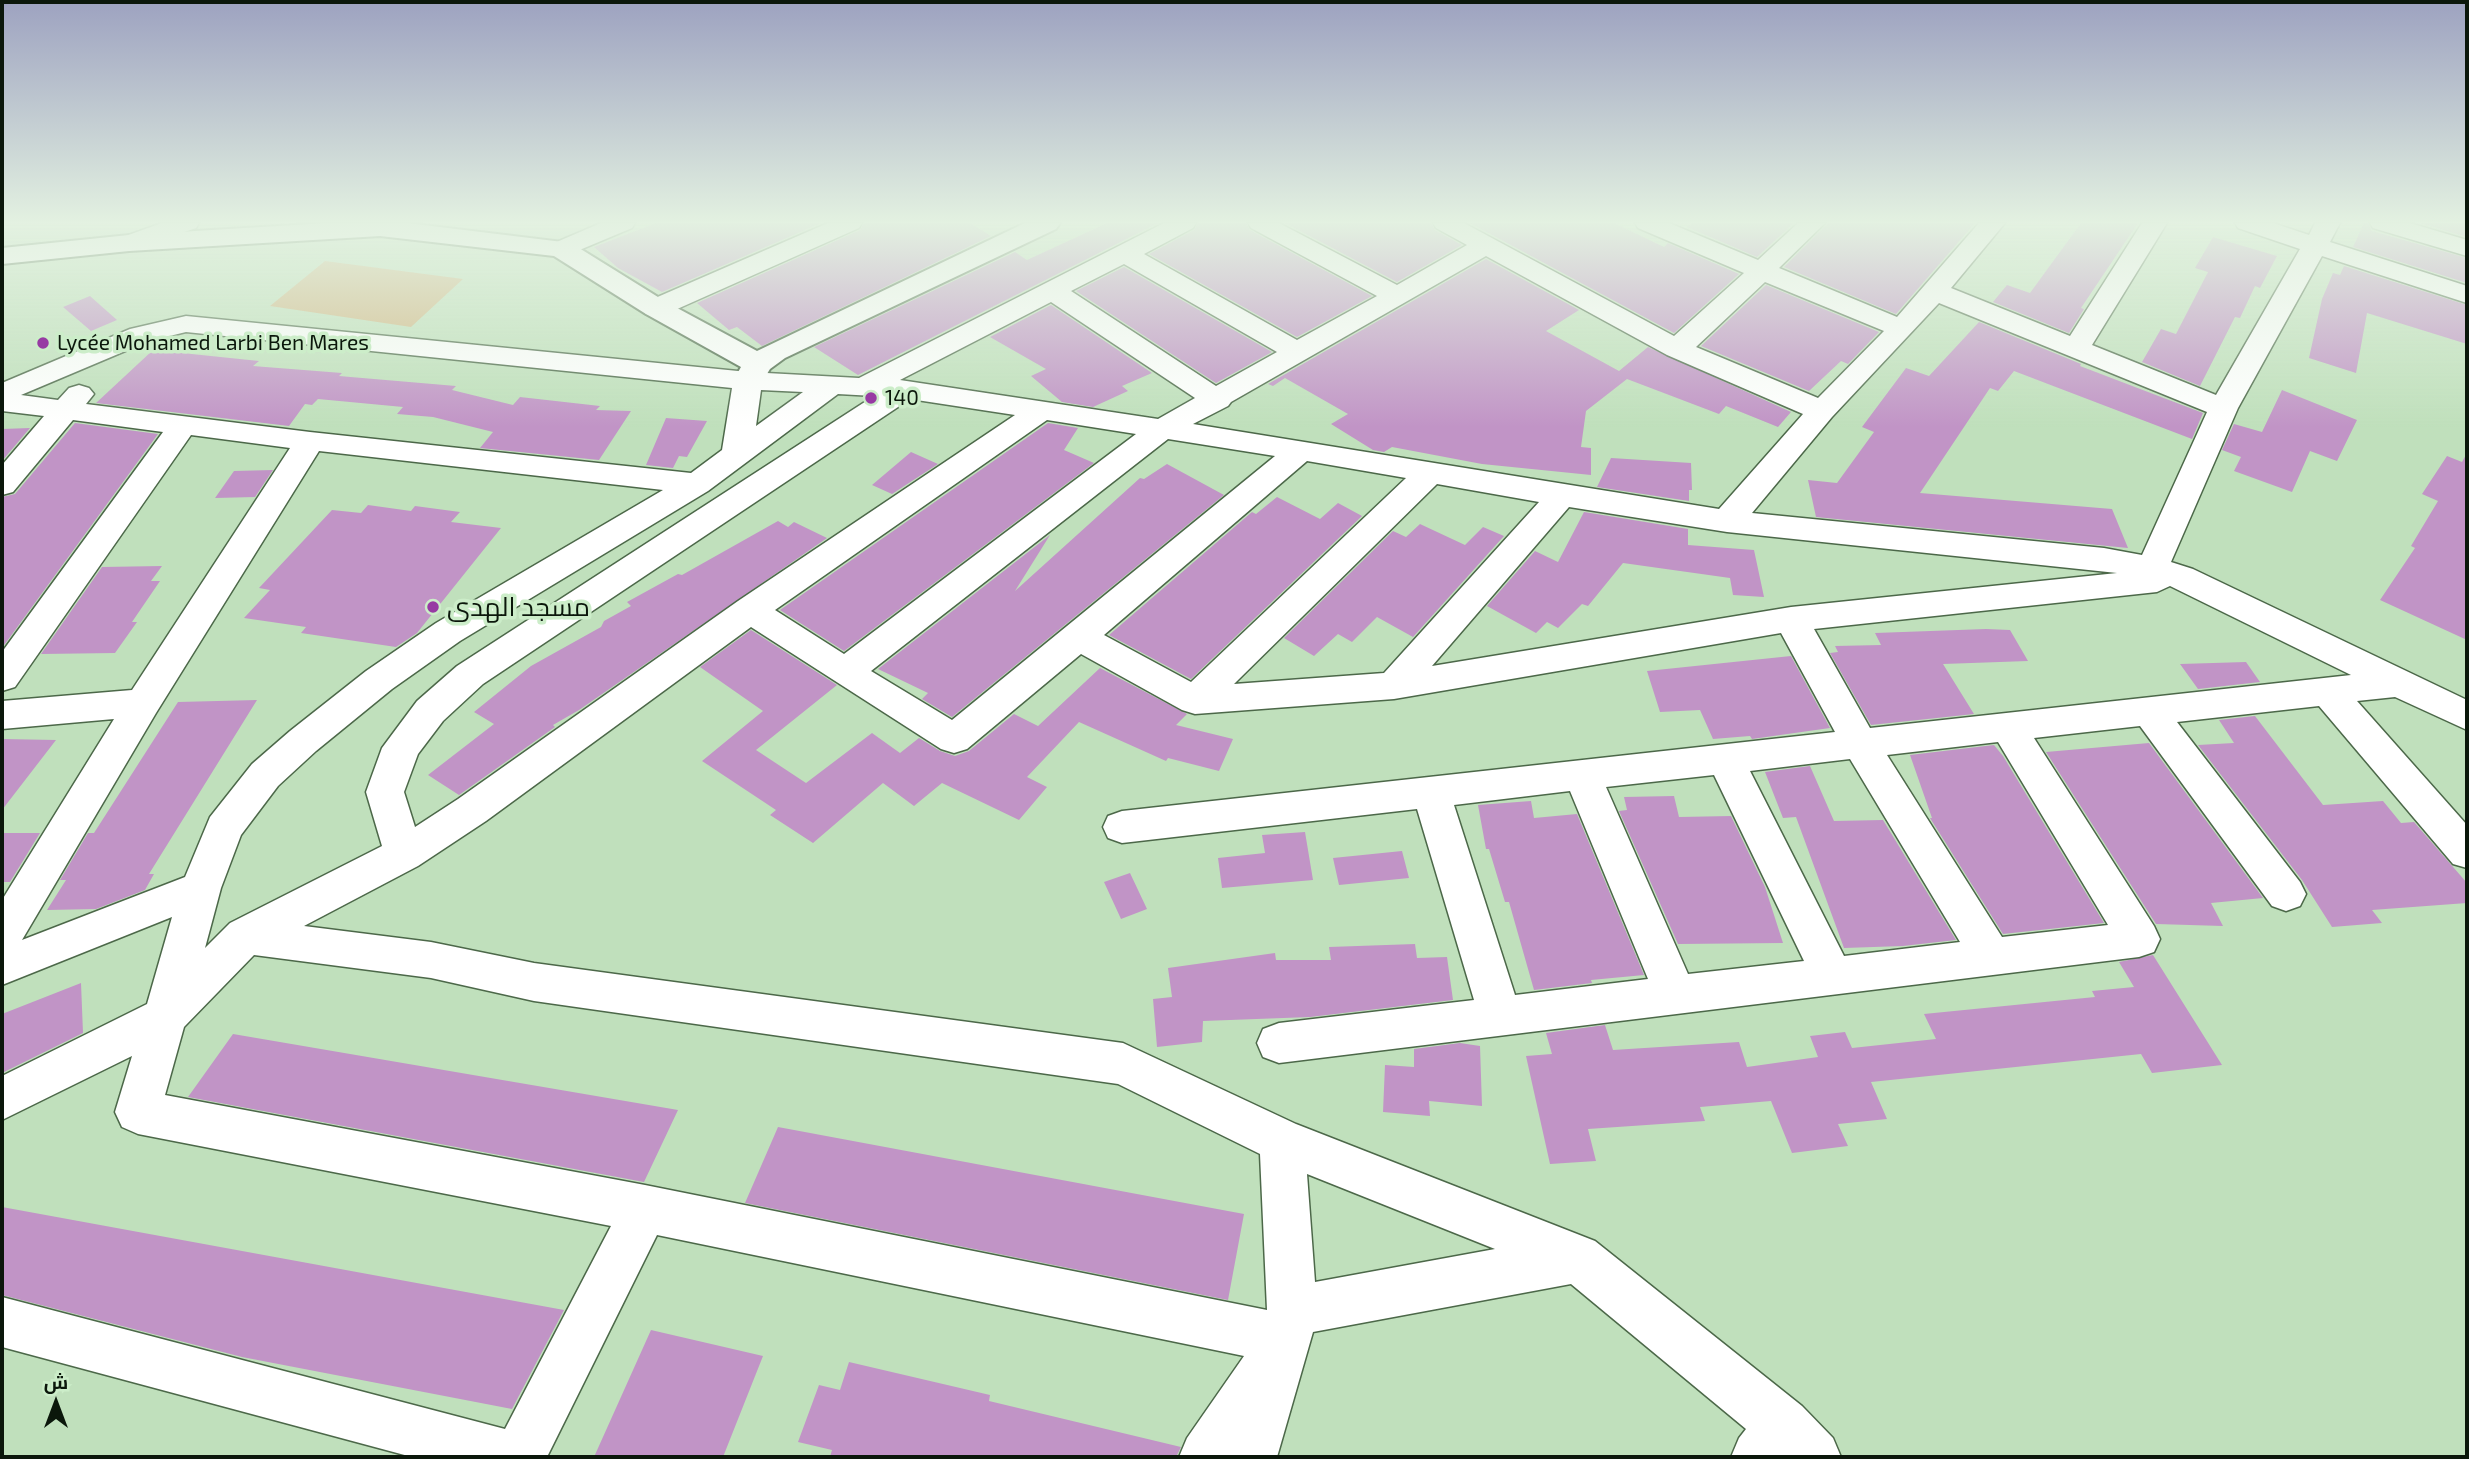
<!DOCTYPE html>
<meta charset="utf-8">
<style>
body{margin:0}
#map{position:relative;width:2469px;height:1459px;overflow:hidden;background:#c0e0bc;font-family:"Exo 2",Cairo,sans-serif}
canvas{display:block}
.frame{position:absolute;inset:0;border:4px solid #0b170b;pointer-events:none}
.north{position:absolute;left:21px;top:1368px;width:70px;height:70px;-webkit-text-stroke:5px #ccedc9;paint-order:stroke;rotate:0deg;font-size:19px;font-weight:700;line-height:28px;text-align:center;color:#0b170b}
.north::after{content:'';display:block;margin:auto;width:24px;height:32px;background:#0b170b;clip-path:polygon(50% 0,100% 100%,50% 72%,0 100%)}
</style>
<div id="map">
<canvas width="2469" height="1459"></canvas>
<div class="frame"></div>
<div class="north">ش</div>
</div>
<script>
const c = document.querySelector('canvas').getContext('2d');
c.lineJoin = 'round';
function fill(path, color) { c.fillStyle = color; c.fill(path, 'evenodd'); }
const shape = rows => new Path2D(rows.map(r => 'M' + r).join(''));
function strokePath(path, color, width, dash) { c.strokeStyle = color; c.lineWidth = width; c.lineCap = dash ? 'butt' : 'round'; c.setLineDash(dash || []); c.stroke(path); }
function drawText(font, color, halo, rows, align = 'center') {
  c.font = font + ' "Exo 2",Cairo,sans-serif'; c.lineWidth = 7; c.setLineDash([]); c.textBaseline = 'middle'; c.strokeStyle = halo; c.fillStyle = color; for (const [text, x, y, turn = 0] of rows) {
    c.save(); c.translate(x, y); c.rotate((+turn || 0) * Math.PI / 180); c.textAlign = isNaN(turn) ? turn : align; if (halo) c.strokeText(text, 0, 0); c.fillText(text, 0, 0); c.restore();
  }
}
const green = shape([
 [325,261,463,279,411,327,270,306]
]);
const building = shape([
 [656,223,821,223,662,292,618,268,594,247],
 [864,223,970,223,991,236,762,346,737,327,729,330,697,303,860,230],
 [1107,223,1158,223,858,375,814,347,1015,252,1027,260],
 [1198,223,1246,223,1250,230,1372,296,1297,337,1149,254,1194,230],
 [1285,223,1431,223,1435,230,1462,245,1397,282],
 [1470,223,1614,223,1664,247,1668,243,1739,274,1674,333],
 [1692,223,1794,223,1757,257,1687,227],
 [1828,223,1975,223,1896,314,1784,267],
 [2081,223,2138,223,2081,308,2084,309,2069,333,1993,302,2007,285,2030,293],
 [2364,223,2368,223,2372,231,2467,258,2467,283,2353,247],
 [2420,223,2467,223,2467,237],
 [2213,237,2277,256,2260,288,2255,286,2240,318,2235,317,2200,386,2142,362,2161,329,2176,334,2208,272,2195,268],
 [1486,259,1579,310,1546,331,1619,371,1648,347,1791,412,1778,427,1726,406,1719,414,1627,379,1586,411,1581,447,1591,448,1591,475,1482,464,1392,447,1384,452,1373,450,1331,424,1348,414,1285,378,1273,386,1268,384],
 [2344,266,2467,305,2467,344,2367,313,2356,373,2309,358,2322,299,2333,273,2340,275],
 [1124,267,1272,352,1216,383,1076,291],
 [1766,285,1879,332,1848,364,1841,361,1809,391,1701,346],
 [90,296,117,320,91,331,63,307],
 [1051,305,1152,373,1122,386,1128,391,1093,407,1062,402,1031,376,1046,369,990,337],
 [1979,322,2081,364,2080,366,2203,413,2192,439,2014,371,1998,391,1990,388,1920,493,2112,509,2128,548,1816,517,1808,480,1837,483,1874,432,1862,427,1906,368,1929,376],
 [153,350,259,361,253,366,342,373,339,376,456,386,452,390,513,405,520,397,600,406,596,410,631,411,599,460,480,448,493,432,433,417,397,414,403,407,318,399,312,405,305,404,289,426,96,403],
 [2282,390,2357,420,2337,461,2310,451,2292,492,2234,471,2241,457,2222,450,2234,424,2262,432],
 [666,418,707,421,687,457,679,456,673,468,646,465],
 [75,423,158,434,2,648,2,497,15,494],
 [1048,423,1078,428,1064,450,1094,463,844,651,780,610],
 [30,428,2,461,2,429],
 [911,452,938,464,892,494,872,485],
 [2467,453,2467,640,2380,600,2415,548,2411,546,2438,501,2422,494,2447,456,2462,462],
 [1611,458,1691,463,1692,490,1689,490,1689,501,1597,487],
 [1167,464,1224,495,952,717,922,699,928,693,878,669,1050,535,1015,591,1140,478,1144,479],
 [273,470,255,497,215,498,234,471],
 [1277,497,1320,519,1338,503,1362,516,1191,679,1109,635,1252,512,1256,514],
 [368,505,411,511,415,506,460,512,451,522,501,528,417,633,396,647,301,633,306,627,244,618,270,590,259,588,332,510,361,513],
 [1584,512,1688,529,1688,545,1754,550,1764,597,1733,595,1730,578,1623,563,1588,606,1582,604,1558,628,1547,622,1536,633,1487,606,1535,551,1558,562],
 [778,521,788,527,794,522,827,538,579,710,553,725,555,727,459,795,428,775,494,724,474,712,531,666,601,627,604,621,631,606,627,602,678,574,682,575],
 [1420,524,1465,545,1483,527,1504,536,1413,637,1377,617,1352,642,1338,634,1314,656,1284,638,1393,531,1406,537],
 [162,566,151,581,160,581,132,622,137,622,115,653,41,654,102,567],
 [1986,629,2010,630,2028,661,1943,664,1974,714,1871,725,1830,653,1838,652,1835,646,1881,645,1875,633],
 [751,630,837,685,756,750,806,783,872,733,900,753,919,738,940,751,955,756,969,751,1014,714,1038,726,1100,668,1187,714,1176,725,1233,739,1219,771,1168,758,1166,761,1079,722,1027,777,1047,787,1019,820,942,783,914,806,883,783,813,843,770,815,776,810,702,761,763,711,700,667],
 [1791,656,1830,728,1752,739,1750,736,1713,739,1700,710,1660,712,1647,671],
 [2246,662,2260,682,2198,689,2180,664],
 [257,700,149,874,154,874,145,890,96,909,47,910,66,880,60,880,88,833,94,833,178,702],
 [2255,716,2323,805,2383,801,2401,823,2414,822,2467,883,2467,903,2372,910,2382,923,2332,927,2302,880,2198,745,2234,743,2219,720],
 [2,739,56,740,2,810],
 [2149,743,2263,898,2211,903,2223,926,2156,924,2046,752],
 [1994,745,2003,756,2104,923,2003,934,1930,818,1932,818,1910,755],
 [1810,766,1834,821,1883,820,1956,940,1903,946,1844,948,1796,817,1783,818,1765,772],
 [1674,796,1679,817,1731,816,1765,887,1783,943,1678,944,1619,811,1627,810,1624,797],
 [1531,801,1534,818,1577,814,1644,975,1591,980,1592,983,1534,990,1509,902,1505,902,1489,849,1486,849,1478,805],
 [1305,832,1313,880,1222,888,1218,858,1265,853,1262,835],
 [2,833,40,833,10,882,2,882],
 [1402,851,1409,878,1339,885,1333,858],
 [1130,873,1147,909,1121,919,1104,882],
 [1415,944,1417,958,1447,957,1453,1000,1310,1017,1203,1021,1202,1042,1157,1047,1153,999,1172,997,1168,968,1275,953,1276,960,1331,960,1329,947],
 [2153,955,2222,1065,2152,1073,2141,1054,1871,1082,1887,1119,1838,1124,1848,1146,1792,1153,1771,1101,1700,1107,1705,1121,1588,1129,1596,1161,1550,1164,1526,1056,1552,1054,1546,1033,1605,1025,1613,1050,1739,1042,1747,1067,1818,1057,1810,1036,1845,1032,1852,1048,1936,1039,1924,1014,2095,997,2092,991,2134,987,2119,962],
 [81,983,83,1033,2,1073,2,1014],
 [233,1034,678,1110,644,1182,188,1097],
 [1460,1043,1480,1046,1482,1106,1429,1101,1430,1116,1383,1112,1385,1065,1414,1067,1414,1049],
 [778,1127,1244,1214,1228,1300,745,1203],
 [2,1207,564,1310,512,1409,242,1357,2,1295],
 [651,1330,763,1356,723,1457,594,1457],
 [849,1362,990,1395,989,1401,1181,1447,1176,1457,830,1457,832,1450,798,1442,819,1385,840,1390]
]);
const minor = shape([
 [162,223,199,223,196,228,129,251,120,248,116,243,120,238,162,223],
 [601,223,635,223,632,228,570,254,561,257,552,254,548,249,552,244,601,223],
 [828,223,862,223,859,228,666,314,656,316,646,314,642,308,646,302,828,223],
 [1164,223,1196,223,1193,228,1144,254,1297,340,1377,296,1251,228,1248,223,1279,223,1397,285,1467,245,1436,228,1433,223,1464,223,1674,336,1744,273,1638,228,1635,223,1669,223,1758,260,1798,223,1825,223,1779,268,1897,317,1979,223,2005,223,1951,288,2070,336,2142,223,2167,223,2092,345,2216,395,2300,249,2238,228,2235,223,2273,223,2309,235,2315,223,2340,223,2330,242,2467,286,2467,303,2322,256,2238,408,2171,562,2193,569,2467,700,2467,730,2395,697,2357,701,2467,825,2467,868,2453,864,2319,706,2177,722,2300,882,2306,894,2300,906,2286,911,2272,906,2140,726,2034,738,2154,926,2160,939,2154,952,2139,957,1279,1063,1263,1057,1257,1043,1263,1029,1279,1023,1474,1000,1417,809,1122,843,1108,838,1103,827,1108,816,1122,811,1835,732,1781,633,1394,699,1195,714,1182,710,1081,654,967,749,954,753,941,749,751,627,486,821,418,866,304,926,431,942,534,963,1123,1043,1296,1124,1595,1241,1802,1406,1833,1438,1841,1457,1731,1457,1739,1438,1746,1429,1571,1284,1313,1332,1277,1457,1179,1457,1187,1438,1244,1356,657,1235,547,1457,412,1457,2,1347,2,1297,505,1429,611,1226,138,1134,122,1127,115,1112,132,1056,2,1120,2,1076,147,1004,172,917,2,985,2,900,114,719,2,729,2,701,132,690,290,448,191,435,15,687,2,691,2,652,163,432,73,420,13,492,2,495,2,465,44,416,2,411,2,383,130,329,186,316,748,372,859,378,1164,223],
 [1486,256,1667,355,1803,414,1719,509,1193,424,1228,406,1231,402,1486,256],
 [1124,264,1277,352,1216,386,1071,291,1124,264],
 [1765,282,1884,331,1818,398,1696,347,1765,282],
 [1051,302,1195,398,1158,419,900,380,1051,302],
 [1939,303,2207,412,2142,555,2104,548,1752,513,1832,417,1939,303],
 [186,332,732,388,722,450,691,473,310,432,86,404,94,394,89,388,79,385,69,388,58,400,21,395,149,341,186,332],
 [761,390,803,392,756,426,761,390],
 [838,394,874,396,457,666,417,701,382,748,366,792,382,846,230,923,205,948,221,888,241,835,278,786,316,751,392,689,460,641,708,491,838,394],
 [910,399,1015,415,738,601,458,799,415,827,404,792,418,754,443,721,483,684,910,399],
 [1047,420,1136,434,844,654,775,610,1047,420],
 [1168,439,1275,456,952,720,871,671,1168,439],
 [319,451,663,490,436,623,366,671,290,731,252,764,210,817,185,877,22,940,156,713,319,451],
 [1307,461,1406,478,1191,682,1104,635,1307,461],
 [1437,484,1539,502,1384,673,1234,684,1437,484],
 [1569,507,1727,532,2117,573,1791,607,1432,666,1569,507],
 [2170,586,2351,675,1870,728,1814,629,2157,592,2170,586],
 [1998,742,2108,925,2002,937,1887,755,1998,742],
 [1850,759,1960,942,1844,956,1750,771,1850,759],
 [1714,775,1804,961,1688,974,1606,787,1714,775],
 [1570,791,1648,979,1515,995,1454,805,1570,791],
 [254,955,431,978,534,1001,1118,1084,1260,1154,1267,1310,645,1185,165,1095,184,1027,254,955],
 [1307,1174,1495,1249,1315,1282,1307,1174],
 [2370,223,2410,223,2467,240,2467,256,2373,228,2370,223]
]);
const tertiary = shape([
 [327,223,407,223,571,243,666,302,757,351,1025,223,1060,223,1056,229,785,358,770,369,759,387,748,390,737,387,733,381,741,367,646,314,554,256,380,236,129,251,2,264,2,248,129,235,327,223]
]);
const markers = [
 [43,343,7,"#973aa3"],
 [871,398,7,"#973aa3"],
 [433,607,7,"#973aa3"]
];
const farPoinames = [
 ["Lycée Mohamed Larbi Ben Mares",57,343],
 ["140",885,398]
];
const poiNames = [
 ["مسجد الهدى",447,607]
];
fill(green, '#d1b683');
fill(building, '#c194c6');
strokePath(minor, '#4c6849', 3);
strokePath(tertiary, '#4c6849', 4);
fill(minor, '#fff');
fill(tertiary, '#fff');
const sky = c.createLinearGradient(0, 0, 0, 427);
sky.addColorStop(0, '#9da2c0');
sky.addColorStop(0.52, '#e3f1e1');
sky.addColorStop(1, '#e3f1e100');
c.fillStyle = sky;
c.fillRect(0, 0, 2469, 427);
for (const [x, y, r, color] of markers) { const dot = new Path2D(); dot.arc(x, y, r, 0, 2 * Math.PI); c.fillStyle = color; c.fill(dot); strokePath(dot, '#ccedc9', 2.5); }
drawText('21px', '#0b170b', '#ccedc9', farPoinames, 'left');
drawText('26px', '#0b170b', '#ccedc9', poiNames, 'left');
</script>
